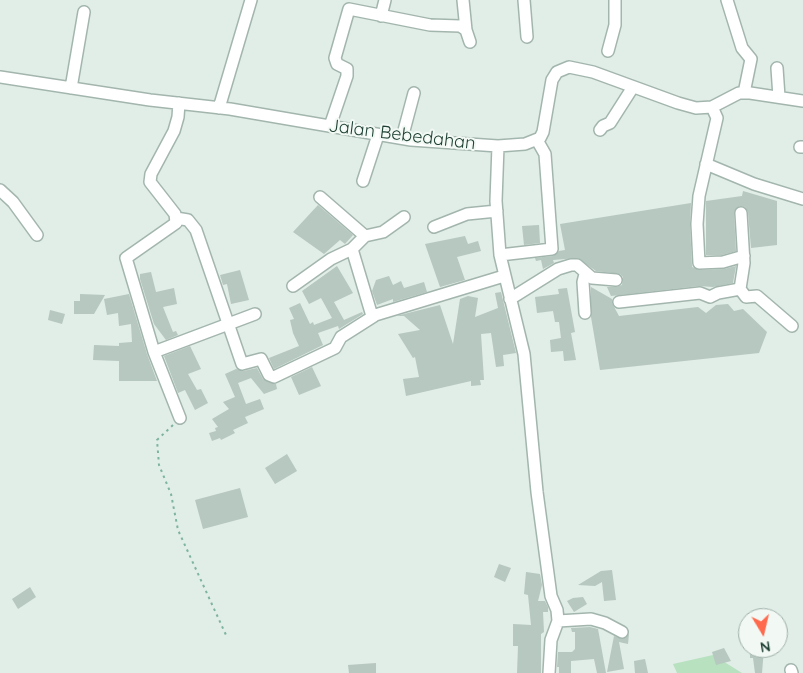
<!DOCTYPE html>
<style>
body{margin:0}
#map{position:relative;width:803px;height:673px;overflow:hidden;background:#e1ede7;font-family:Quicksand,sans-serif}
canvas{display:block}
.north{position:absolute;left:738px;top:608px;width:50px;height:50px;box-sizing:border-box;background:#f2f9f5;border:1px solid #9eafa8;border-radius:50%;rotate:171deg;font-size:14px;font-weight:700;line-height:20px;text-align:center;color:#1f4034}
.north::after{content:'';display:block;margin:auto;width:18px;height:22px;background:#ff6a4d;clip-path:polygon(50% 0,100% 100%,50% 72%,0 100%)}
</style>
<div id="map">
<canvas width="803" height="673"></canvas>
<div class="north">N</div>
</div>
<script>
const c = document.querySelector('canvas').getContext('2d');
c.lineJoin = 'round';
function fill(path, color) { c.fillStyle = color; c.fill(path, 'evenodd'); }
const shape = rows => new Path2D(rows.map(r => 'M' + r).join(''));
function strokePath(path, color, width, dash) { c.strokeStyle = color; c.lineWidth = width; c.lineCap = dash ? 'butt' : 'round'; c.setLineDash(dash || []); c.stroke(path); }
function drawText(font, color, halo, rows, align = 'center') {
  c.font = font + ' Quicksand,sans-serif'; c.lineWidth = 4; c.setLineDash([]); c.textBaseline = 'middle'; c.strokeStyle = halo; c.fillStyle = color; for (const [text, x, y, turn = 0] of rows) {
    c.save(); c.translate(x, y); c.rotate((+turn || 0) * Math.PI / 180); c.textAlign = isNaN(turn) ? turn : align; if (halo) c.strokeText(text, 0, 0); c.fillText(text, 0, 0); c.restore();
  }
}
const green = shape([
 [713,655,742,673,677,673,673,664]
]);
const building = shape([
 [743,191,777,201,777,245,751,248,748,212,745,207,740,206,734,213,736,251,722,255,706,255,706,201,742,196],
 [691,203,690,224,692,267,699,270,724,269,736,266,733,283,713,287,699,286,611,296,607,287,616,287,622,285,623,277,620,274,596,271,577,258,553,260,554,263,543,269,541,260,536,261,535,258,553,256,559,251,565,250,560,224],
 [318,205,353,235,345,244,340,240,324,254,293,232],
 [539,225,540,243,524,245,522,226],
 [465,236,468,244,478,241,481,251,457,257,465,280,440,287,425,244],
 [337,266,353,293,334,302,344,320,362,312,363,314,339,329,338,326,318,333,323,345,274,369,269,358,299,346,293,333,290,320,294,319,289,308,300,303,310,324,313,322,314,325,332,318,321,298,309,304,302,291],
 [240,270,249,300,231,304,227,284,223,285,220,275],
 [151,272,156,292,174,288,177,304,163,307,173,332,176,331,178,335,166,340,154,324,140,279,140,274],
 [389,276,393,285,401,281,404,288,424,282,427,292,393,302,393,299,377,305,372,291,376,280],
 [591,287,612,299,612,303,619,316,698,307,706,313,716,305,728,304,734,311,743,309,767,332,759,353,600,370,591,317],
 [567,288,575,332,571,333,576,360,564,361,563,351,551,352,550,340,561,338,559,322,555,322,553,311,537,313,535,297,559,294,558,289],
 [501,292,516,353,503,355,504,366,496,367,491,333,481,334,484,380,480,380,481,385,471,386,471,381,406,396,403,379,419,377,415,357,413,358,398,334,420,330,404,316,396,316,440,305,453,344,460,299,468,296,478,298,475,317,498,308,495,293],
 [80,294,105,295,94,314,74,314,74,301,80,301],
 [129,294,147,354,157,381,119,381,119,361,93,360,94,345,119,346,119,343,132,342,131,324,119,326,118,313,107,315,104,299],
 [50,310,65,314,62,324,48,320],
 [190,346,201,369,188,374,197,390,201,389,208,403,195,410,185,390,178,393,164,356],
 [312,367,321,386,299,395,291,377],
 [257,368,263,379,276,384,277,389,264,394,251,378,238,383,246,404,260,399,264,409,245,417,248,423,233,430,235,433,221,440,220,438,212,441,209,433,216,431,215,428,218,427,212,419,229,409,223,402,235,397,225,374,236,369,243,371],
 [287,454,297,471,275,484,265,468],
 [240,488,248,517,203,529,195,500],
 [499,564,511,568,505,582,494,577],
 [612,570,616,600,604,601,602,582,595,586,578,585,601,571],
 [526,572,540,574,542,585,538,601,545,601,548,607,548,612,543,612,544,632,541,634,541,673,517,673,518,646,513,646,513,624,531,625,528,595,524,594],
 [30,587,36,597,18,609,12,599],
 [583,597,587,604,574,612,567,601,573,598],
 [590,627,598,629,606,673,597,673,594,659,571,661,571,673,559,673,559,667,557,667,558,652,572,652,575,649,575,632,572,632,571,628],
 [629,634,628,644,619,642,624,669,607,672,614,636,623,639],
 [724,648,731,661,716,665,712,652],
 [750,648,764,648,762,673,755,673,753,658,750,658],
 [645,659,648,673,635,673,634,661],
 [376,663,376,673,349,673,348,665]
]);
const path = shape([
 [173,425,157,440,159,465,171,494,178,530,226,635]
]);
const minor = shape([
 [463,0,466,30],
 [524,0,527,37],
 [727,0,742,48,751,59,744,93],
 [381,16,385,0],
 [608,51,615,25,615,0],
 [777,68,779,97],
 [0,77,150,100,230,109,411,140,498,146,525,144,540,138,543,132,552,80,557,72,569,67,593,72,678,103,696,108,712,107,739,93,750,93,803,101],
 [71,88,84,12],
 [179,103,178,117,174,131,151,174,150,182,175,214,176,223,126,258,154,352,180,418],
 [712,107,717,118,699,196,697,224,699,263,723,262,744,256],
 [219,108,251,0],
 [330,126,347,76,347,69,337,64,335,58,349,9,430,25,460,26,466,30,470,42],
 [600,130,603,126,610,123,633,87],
 [402,138,414,93],
 [498,146,496,201,500,255,524,354,537,492,551,596,557,610,558,621,551,640,549,673],
 [800,147,803,147],
 [706,164,754,184,803,199],
 [363,181,378,135],
 [0,190,13,202,37,235],
 [320,197,365,236],
 [741,213,744,263,740,289,746,297,757,296,792,326],
 [404,217,383,232,365,236,352,249,372,316,504,276],
 [176,218,188,220,196,230,242,364,261,359,269,375,274,377,335,348,341,337,374,316],
 [434,227,467,214,497,211],
 [500,255,552,249,545,154,537,140],
 [293,286,331,259,352,249],
 [510,299,558,269,571,265,577,265,592,278,616,280],
 [619,302,700,293,710,297,718,293,740,289],
 [585,313,583,282,585,274],
 [154,352,255,314],
 [558,621,591,619,605,623,622,632],
 [791,670,792,673]
]);
const streetNames = [
 ["Jalan Bebedahan",402,135,7]
];
fill(green, '#b7e1bf');
fill(building, '#b6c8bf');
strokePath(minor, '#a3b6ae', 14);
strokePath(path, '#7db49f', 2, [2.5, 4]);
strokePath(minor, '#fff', 11);
drawText('18px', '#1f4034', '#f2f9f5', streetNames);
</script>
